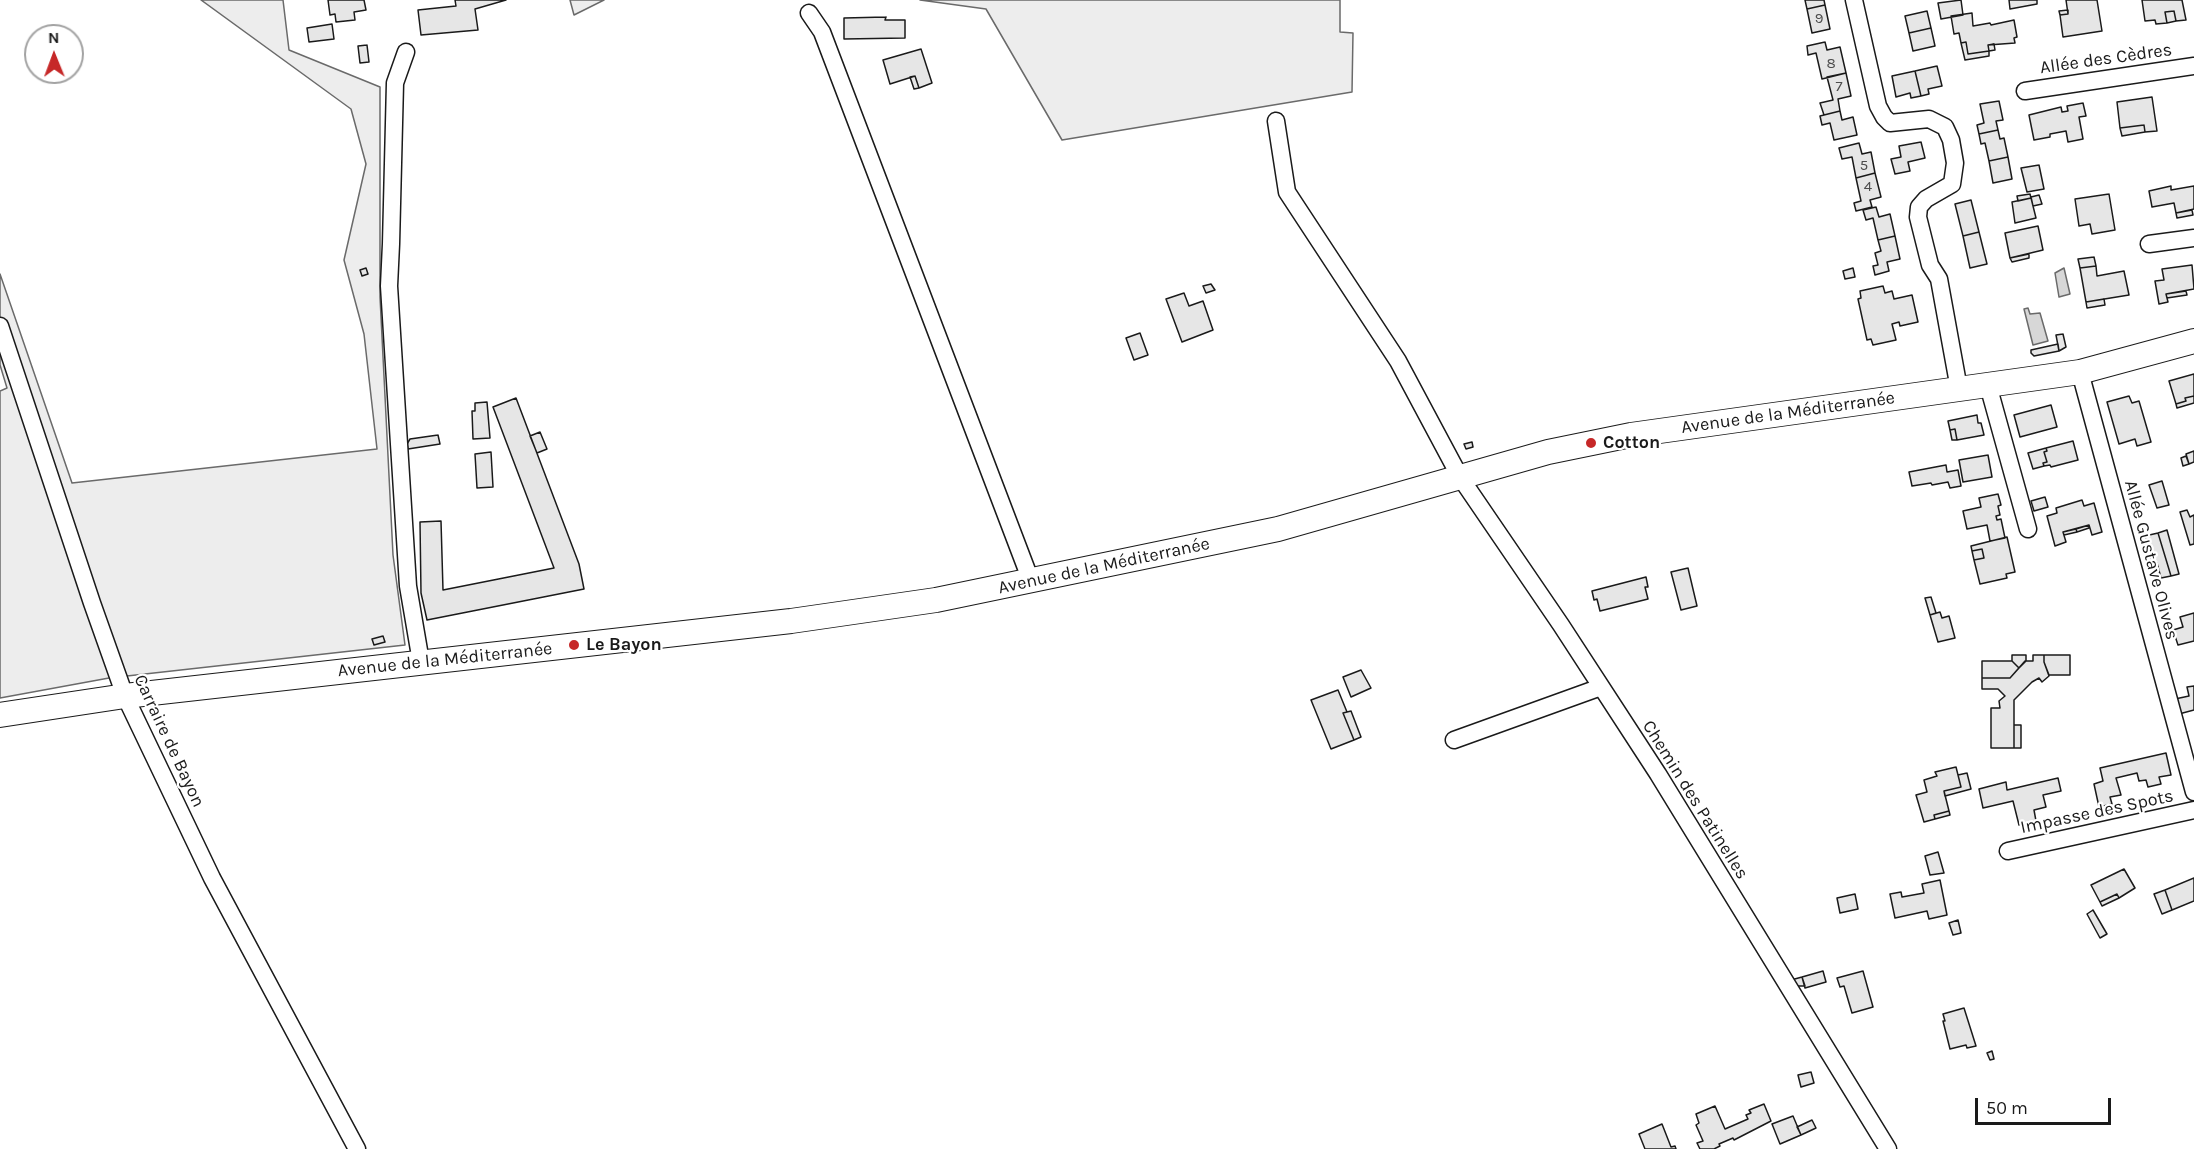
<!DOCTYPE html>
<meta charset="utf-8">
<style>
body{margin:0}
#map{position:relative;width:2194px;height:1149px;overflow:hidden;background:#fff;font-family:Karla,sans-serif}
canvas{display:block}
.north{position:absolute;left:24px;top:24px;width:60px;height:60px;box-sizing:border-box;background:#fff;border:2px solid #a3a3a3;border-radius:50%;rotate:359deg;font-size:16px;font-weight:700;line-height:24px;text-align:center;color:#1a1a1a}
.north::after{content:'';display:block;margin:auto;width:21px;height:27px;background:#c62828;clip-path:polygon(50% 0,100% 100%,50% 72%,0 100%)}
.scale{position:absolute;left:1975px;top:1098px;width:136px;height:27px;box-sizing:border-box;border:3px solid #1a1a1a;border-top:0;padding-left:8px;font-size:18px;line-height:21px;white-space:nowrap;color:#1a1a1a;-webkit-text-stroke:4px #fff;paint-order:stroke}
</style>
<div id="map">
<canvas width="2194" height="1149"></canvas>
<div class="north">N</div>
<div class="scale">50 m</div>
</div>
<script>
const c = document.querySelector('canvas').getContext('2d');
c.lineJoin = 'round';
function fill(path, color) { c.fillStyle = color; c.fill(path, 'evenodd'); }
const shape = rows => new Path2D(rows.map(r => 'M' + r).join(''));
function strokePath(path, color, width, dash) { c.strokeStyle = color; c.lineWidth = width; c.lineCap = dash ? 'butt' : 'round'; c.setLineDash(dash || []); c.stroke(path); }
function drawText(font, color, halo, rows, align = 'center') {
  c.font = font + ' Karla,sans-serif'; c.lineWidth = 4.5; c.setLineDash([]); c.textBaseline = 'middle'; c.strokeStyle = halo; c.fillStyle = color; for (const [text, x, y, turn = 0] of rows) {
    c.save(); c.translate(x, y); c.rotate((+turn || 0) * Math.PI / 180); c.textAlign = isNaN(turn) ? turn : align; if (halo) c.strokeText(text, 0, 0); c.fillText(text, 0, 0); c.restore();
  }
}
const built = shape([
 [201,0,283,0,289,50,380,87,380,297,393,555,405,645,109,678,0,698,0,391,7,388,0,365,0,274,72,483,377,449,364,334,344,260,366,164,351,109,201,0],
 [570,0,604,0,574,15,570,0],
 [920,0,1340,0,1340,32,1353,33,1352,92,1062,140,986,9,920,0]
]);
const water = shape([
 [2064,268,2070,294,2059,297,2055,273,2064,268],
 [2028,308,2030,314,2040,313,2048,341,2033,345,2024,309,2028,308]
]);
const building = shape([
 [328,0,364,0,366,10,354,12,355,20,336,22,335,14,330,15,328,0],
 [455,0,506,0,475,9,478,30,421,35,418,10,456,6,455,0],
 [1805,0,1824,0,1825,5,1807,9,1805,0],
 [1961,0,1963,15,1941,19,1938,3,1961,0],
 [2009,0,2037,0,2037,4,2010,9,2009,0],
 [2066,0,2097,0,2102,31,2063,37,2060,15,2068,14,2066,0],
 [2142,0,2182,0,2186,20,2176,21,2174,11,2165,12,2167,23,2156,24,2155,20,2145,21,2142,0],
 [1825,5,1830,29,1812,33,1807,9,1825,5],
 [2068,10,2068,14,2060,15,2059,11,2068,10],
 [1927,11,1931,28,1909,33,1905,16,1927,11],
 [2174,11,2176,21,2167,23,2165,12,2174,11],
 [1972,13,1973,26,1990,23,1991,25,2014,20,2017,37,2014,38,2015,43,1988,45,1989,51,1968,54,1966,42,1961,43,1959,33,1954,34,1951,16,1972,13],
 [886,17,885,20,905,20,905,38,844,39,844,18,886,17],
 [332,24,334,39,309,42,307,28,332,24],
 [1931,28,1935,46,1913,51,1909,33,1931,28],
 [1825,42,1827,50,1840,47,1846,73,1822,79,1816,53,1808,55,1807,46,1825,42],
 [1966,42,1968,54,1989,51,1989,56,1965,60,1961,43,1966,42],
 [1994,44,1995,50,1989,51,1988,45,1994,44],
 [367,45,369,62,360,63,358,46,367,45],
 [921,49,932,83,919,88,915,76,890,84,883,60,921,49],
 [1937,66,1942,86,1928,89,1929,94,1921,96,1915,71,1937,66],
 [1915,71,1921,96,1911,98,1910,93,1896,97,1892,76,1915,71],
 [1846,73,1851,96,1838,99,1840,111,1824,115,1820,103,1833,100,1827,77,1846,73],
 [915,76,919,88,914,89,910,77,915,76],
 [2152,97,2157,131,2145,132,2144,125,2120,128,2117,102,2152,97],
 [1999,101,2003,120,1996,121,1998,130,1979,134,1977,125,1984,123,1980,104,1999,101],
 [2083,103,2086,116,2079,117,2083,139,2068,142,2066,131,2050,134,2050,137,2034,140,2029,115,2061,107,2062,112,2068,111,2067,106,2083,103],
 [1840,111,1842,120,1853,117,1857,135,1834,140,1830,123,1822,125,1820,116,1840,111],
 [2144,125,2145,132,2122,136,2120,128,2144,125],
 [1998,130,2000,139,2004,138,2008,157,1989,161,1985,143,1981,144,1979,134,1998,130],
 [1921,142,1925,158,1908,162,1910,171,1895,174,1891,159,1901,157,1899,146,1921,142],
 [1859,143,1862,154,1871,152,1875,173,1856,178,1852,157,1842,159,1839,148,1859,143],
 [2008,157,2012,179,1993,183,1989,161,2008,157],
 [2039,165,2044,189,2027,192,2021,168,2039,165],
 [1875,173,1881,197,1870,200,1872,207,1856,211,1854,203,1861,201,1856,178,1875,173],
 [2171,186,2171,190,2194,186,2194,209,2176,213,2174,203,2152,207,2149,191,2171,186],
 [2030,194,2031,198,2018,201,2017,196,2030,194],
 [2109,194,2115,230,2092,234,2090,224,2079,226,2075,199,2109,194],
 [2039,195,2042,204,2033,206,2031,197,2039,195],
 [2031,198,2036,218,2015,223,2012,202,2031,198],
 [1971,200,1979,232,1963,236,1955,204,1971,200],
 [1876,207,1879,217,1890,214,1895,236,1878,240,1873,218,1866,220,1863,210,1876,207],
 [2192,210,2193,215,2177,218,2176,213,2192,210],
 [2038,226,2043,250,2010,258,2005,233,2038,226],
 [1979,232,1987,264,1970,268,1963,236,1979,232],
 [1895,236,1900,259,1887,262,1889,271,1875,275,1873,266,1878,265,1875,253,1881,251,1878,240,1895,236],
 [2029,254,2029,258,2012,262,2010,258,2029,254],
 [2094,257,2096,266,2080,268,2078,259,2094,257],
 [2192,265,2194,289,2166,294,2168,302,2159,304,2155,281,2164,280,2162,269,2192,265],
 [2096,266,2097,276,2124,271,2129,295,2086,302,2080,268,2096,266],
 [366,268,368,274,362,276,360,270,366,268],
 [1853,268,1855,277,1845,279,1843,271,1853,268],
 [1211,284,1215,290,1206,293,1203,286,1211,284],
 [1883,286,1885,293,1892,291,1894,299,1912,295,1918,322,1900,326,1899,322,1892,324,1896,340,1873,345,1871,339,1867,340,1858,299,1861,298,1860,291,1883,286],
 [2186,291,2187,295,2167,298,2166,294,2186,291],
 [1184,293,1189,306,1203,301,1213,330,1182,342,1166,299,1184,293],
 [2104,299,2105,305,2087,308,2086,302,2104,299],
 [1140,333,1148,355,1134,360,1126,338,1140,333],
 [2063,334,2066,347,2059,351,2056,335,2063,334],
 [2058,344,2059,351,2034,356,2031,353,2031,350,2058,344],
 [2194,374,2194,396,2185,398,2186,401,2176,404,2169,381,2194,374],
 [2129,396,2132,403,2139,401,2151,442,2137,446,2135,439,2119,444,2107,402,2129,396],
 [2194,396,2194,403,2177,408,2176,404,2186,401,2185,398,2194,396],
 [516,398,579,564,584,589,427,620,421,593,420,522,441,521,443,590,554,568,493,407,516,398],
 [487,402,490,438,473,439,472,411,475,411,475,403,487,402],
 [2051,405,2057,427,2020,437,2014,415,2051,405],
 [1977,415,1978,423,1981,423,1984,435,1957,440,1955,429,1950,430,1948,421,1977,415],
 [1955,429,1957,440,1952,440,1950,430,1955,429],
 [540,432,547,449,537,453,530,436,540,432],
 [438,435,440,444,408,449,407,444,410,439,438,435],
 [2073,441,2078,460,2051,467,2050,465,2044,466,2043,463,2047,462,2044,452,2047,451,2046,448,2073,441],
 [1472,442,1473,447,1466,449,1464,444,1472,442],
 [2046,448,2047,451,2044,452,2047,462,2043,463,2044,466,2033,469,2028,453,2046,448],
 [2194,451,2194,462,2189,464,2186,454,2194,451],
 [491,452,493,487,477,488,475,454,491,452],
 [1988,455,1992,477,1963,482,1959,460,1988,455],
 [2186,456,2189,464,2183,466,2181,458,2186,456],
 [1946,465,1947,472,1958,470,1961,486,1950,488,1948,482,1932,485,1931,483,1912,486,1909,472,1946,465],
 [2162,481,2169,505,2157,508,2149,485,2162,481],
 [1998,494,2001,505,1998,506,2000,515,1996,516,1997,520,2001,519,2005,538,1990,541,1987,525,1967,529,1963,511,1981,507,1979,498,1998,494],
 [2045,497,2048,507,2034,511,2031,501,2045,497],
 [2082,500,2084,506,2094,503,2102,532,2092,535,2089,525,2063,532,2066,542,2055,546,2047,516,2057,513,2056,508,2082,500],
 [2187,510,2190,517,2194,515,2194,544,2190,545,2180,512,2187,510],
 [2089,525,2089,528,2077,532,2076,529,2089,525],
 [2076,529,2077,532,2064,535,2063,532,2076,529],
 [2167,530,2179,574,2171,576,2158,533,2167,530],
 [2158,533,2171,576,2161,578,2157,563,2153,564,2145,536,2158,533],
 [2007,537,2015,572,2006,574,2007,578,1980,584,1974,560,1984,558,1982,549,1972,551,1971,546,2007,537],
 [1982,549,1984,558,1974,560,1972,551,1982,549],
 [2157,563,2161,578,2157,579,2153,564,2157,563],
 [1688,568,1697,606,1681,610,1671,572,1688,568],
 [1646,577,1648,587,1645,587,1648,599,1600,611,1597,599,1594,600,1592,591,1646,577],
 [1931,597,1936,613,1930,615,1925,598,1931,597],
 [1940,612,1942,618,1949,616,1955,638,1938,642,1930,615,1940,612],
 [2194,613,2194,641,2178,645,2173,630,2183,627,2180,617,2194,613],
 [383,636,385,642,374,645,372,639,383,636],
 [2012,655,2026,655,2026,661,2019,668,2012,661,2012,655],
 [2033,655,2044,655,2044,662,2049,676,2042,682,2039,678,2032,682,2014,700,2014,748,1991,748,1991,708,2000,708,1999,701,2005,696,1998,689,1982,689,1982,678,2010,678,2025,661,2033,661,2033,655],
 [2044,655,2070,655,2070,675,2049,675,2044,662,2044,655],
 [1982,661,2012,661,2019,668,2010,678,1982,678,1982,661],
 [1361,670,1371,688,1351,697,1343,677,1361,670],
 [2194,686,2194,710,2179,714,2175,699,2189,696,2187,687,2194,686],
 [1338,690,1347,712,1343,713,1354,740,1331,749,1311,700,1338,690],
 [1351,711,1361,737,1354,740,1343,713,1351,711],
 [2014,725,2021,725,2021,748,2014,748,2014,725],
 [2166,753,2171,775,2159,777,2161,784,2148,787,2146,780,2139,781,2137,773,2116,778,2121,795,2110,797,2112,804,2099,807,2094,784,2103,781,2100,768,2166,753],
 [1956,767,1961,787,1944,791,1949,811,1934,815,1935,819,1924,822,1916,795,1927,792,1924,780,1937,776,1935,772,1956,767],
 [1967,773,1971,789,1945,796,1944,791,1961,787,1958,775,1967,773],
 [2058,778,2061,791,2043,795,2046,807,2034,810,2036,821,2019,825,2013,801,1983,808,1979,789,2006,782,2007,790,2058,778],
 [1949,811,1950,815,1935,819,1934,815,1949,811],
 [1938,852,1944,873,1930,875,1925,856,1938,852],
 [2124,869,2135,888,2119,898,2117,894,2100,902,2091,885,2124,869],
 [2194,878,2194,901,2172,910,2165,890,2194,878],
 [1940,880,1947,915,1929,919,1927,911,1895,918,1890,894,1901,892,1902,897,1924,893,1922,884,1940,880],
 [2165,890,2172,910,2162,914,2154,894,2165,890],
 [1855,894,1858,909,1840,913,1837,898,1855,894],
 [2117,894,2119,898,2102,906,2100,902,2117,894],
 [2093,910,2107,934,2100,938,2087,914,2093,910],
 [1958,920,1961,933,1953,935,1949,923,1958,920],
 [1823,971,1826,982,1805,988,1802,977,1823,971],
 [1863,971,1873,1007,1852,1013,1844,986,1840,987,1837,978,1863,971],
 [1802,977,1805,986,1794,986,1791,980,1802,977],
 [1964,1008,1976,1046,1967,1048,1966,1045,1950,1049,1943,1021,1945,1021,1943,1014,1964,1008],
 [1992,1051,1994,1059,1990,1060,1987,1053,1992,1051],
 [1811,1072,1814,1083,1801,1087,1798,1075,1811,1072],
 [1764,1104,1771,1121,1734,1140,1733,1138,1719,1144,1720,1146,1714,1149,1700,1149,1697,1143,1703,1141,1696,1125,1699,1123,1696,1114,1715,1106,1725,1129,1748,1119,1746,1115,1751,1113,1749,1110,1764,1104],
 [1793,1116,1801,1135,1780,1144,1772,1124,1793,1116],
 [1812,1120,1816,1128,1801,1135,1797,1127,1812,1120],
 [1662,1124,1671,1147,1675,1146,1676,1149,1645,1149,1639,1134,1662,1124]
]);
const minor = shape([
 [1854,0,1878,106,1884,117,1890,123,1929,119,1945,127,1951,140,1955,163,1952,184,1926,199,1919,207,1918,217,1930,265,1939,279,1959,389],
 [809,13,822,32,1031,581],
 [406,52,395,83,391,244,389,286,408,586,421,662],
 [2025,91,2194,66],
 [1276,121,1287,192,1398,361,1460,477,1561,625,1658,774,1888,1149],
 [2149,244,2194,238],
 [0,326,92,603,125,696,212,878,357,1149],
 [2080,372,2194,792],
 [1988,385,2028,529],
 [1454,740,1601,687],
 [2008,851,2194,810]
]);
const secondary = shape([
 [0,715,125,696,791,621,936,600,1278,529,1548,452,1631,435,2080,372,2194,341]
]);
const markers = [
 [1591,443,6,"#c62828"],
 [574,645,6,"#c62828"]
];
const numberNames = [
 ["9",1819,19],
 ["8",1831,64],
 ["7",1839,87],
 ["5",1864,166],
 ["4",1868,187]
];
const streetNames = [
 ["Allée des Cèdres",2106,59,-8],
 ["Avenue de la Méditerranée",1788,413,-8],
 ["Allée Gustave Olives",2151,560,75],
 ["Avenue de la Méditerranée",1104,566,-12],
 ["Avenue de la Méditerranée",445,660,-6],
 ["Carraire de Bayon",169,741,65],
 ["Chemin des Patinelles",1695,800,58],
 ["Impasse des Spots",2097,812,-12]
];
const poiNames = [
 ["Cotton",1603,443],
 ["Le Bayon",586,645]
];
fill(built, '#ededed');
strokePath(built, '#6a6a6a', 1.5);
fill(water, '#d7d7d7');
strokePath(water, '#6a6a6a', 1.5);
fill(building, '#e6e6e6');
strokePath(building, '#1a1a1a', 1.5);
strokePath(minor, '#1a1a1a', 19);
strokePath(secondary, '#1a1a1a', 26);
strokePath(minor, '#fff', 16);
strokePath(secondary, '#fff', 24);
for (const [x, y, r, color] of markers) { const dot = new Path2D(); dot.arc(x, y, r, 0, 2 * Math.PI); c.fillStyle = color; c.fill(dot); strokePath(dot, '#fff', 2); }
drawText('15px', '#4d4d4d', null, numberNames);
drawText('18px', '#1a1a1a', '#fff', streetNames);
drawText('bold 18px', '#1a1a1a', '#fff', poiNames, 'left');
</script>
